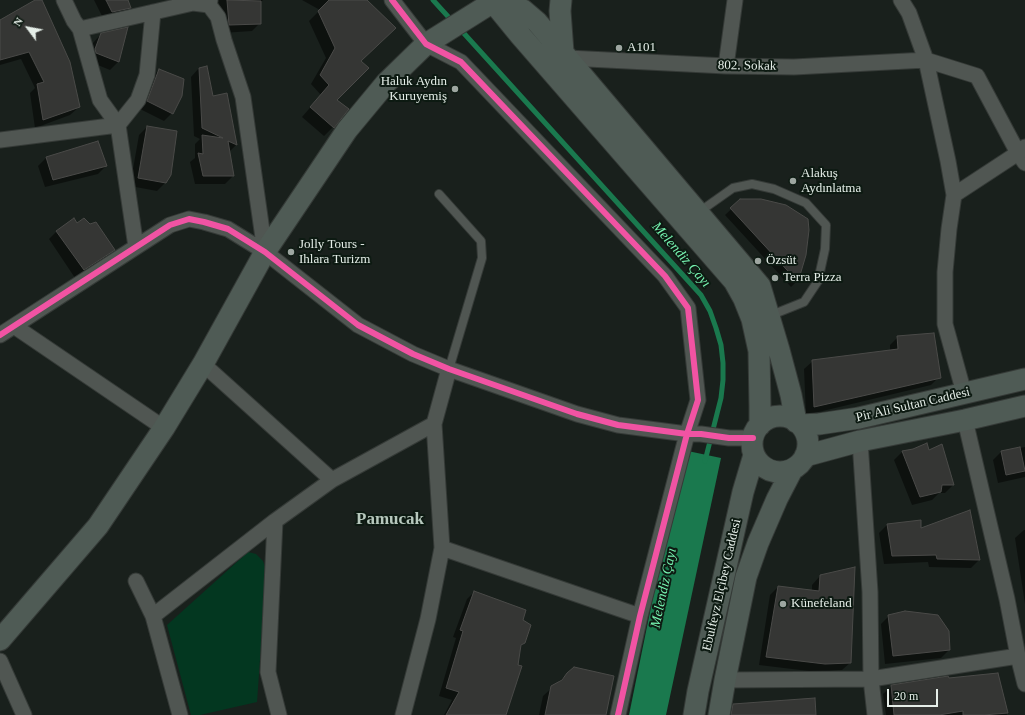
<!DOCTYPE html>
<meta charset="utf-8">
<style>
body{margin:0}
#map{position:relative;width:1025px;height:715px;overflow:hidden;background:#19201c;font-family:"Times New Roman",serif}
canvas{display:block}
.north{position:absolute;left:8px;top:8px;width:40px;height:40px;-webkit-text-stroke:3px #0d1a12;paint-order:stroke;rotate:302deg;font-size:11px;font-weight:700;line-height:16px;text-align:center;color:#e5eee8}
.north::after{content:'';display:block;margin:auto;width:14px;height:18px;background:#e5eee8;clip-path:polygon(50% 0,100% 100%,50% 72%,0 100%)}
.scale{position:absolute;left:887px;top:689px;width:51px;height:18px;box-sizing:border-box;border:2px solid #e5eee8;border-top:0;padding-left:5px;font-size:12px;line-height:14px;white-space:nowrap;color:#e5eee8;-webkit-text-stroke:3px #0d1a12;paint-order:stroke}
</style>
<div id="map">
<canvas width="1025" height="715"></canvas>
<div class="north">N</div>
<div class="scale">20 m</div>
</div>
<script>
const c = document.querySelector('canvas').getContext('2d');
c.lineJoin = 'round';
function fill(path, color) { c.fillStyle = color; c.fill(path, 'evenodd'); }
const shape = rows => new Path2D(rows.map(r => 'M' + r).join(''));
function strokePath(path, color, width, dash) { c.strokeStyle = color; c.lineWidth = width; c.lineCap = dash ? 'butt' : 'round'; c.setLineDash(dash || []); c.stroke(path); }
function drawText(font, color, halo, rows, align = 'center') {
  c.font = font + ' "Times New Roman",serif'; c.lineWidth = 4; c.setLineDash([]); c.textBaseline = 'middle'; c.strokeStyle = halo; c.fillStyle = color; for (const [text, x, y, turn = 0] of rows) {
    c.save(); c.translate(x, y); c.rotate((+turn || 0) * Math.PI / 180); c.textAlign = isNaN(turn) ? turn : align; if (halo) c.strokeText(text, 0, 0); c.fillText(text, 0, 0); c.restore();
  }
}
const green = shape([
 [248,552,256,554,263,561,265,567,265,589,257,702,200,715,191,715,167,625]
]);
const water = shape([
 [683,450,721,458,666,715,629,715]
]);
const shadow = shape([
 [37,0,41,0,79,107,70,115,35,128,30,93,35,88,21,59,0,65,0,21],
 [94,0,127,0,130,8,122,16,104,20],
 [218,0,263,0,260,3,260,23,252,31,222,33],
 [302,0,366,0,359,61,336,100,333,127,324,136,302,117,321,95,311,84,326,58,309,21,320,10],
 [101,34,118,62,110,70,88,61,87,58,93,43],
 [199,68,212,98,226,94,236,145,229,152,233,176,225,184,195,184,190,162,195,158,195,144,200,139,194,136,191,77],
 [159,70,172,113,164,121,140,109,151,78],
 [147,127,170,174,165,183,157,191,130,186,139,135],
 [46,158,106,166,98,174,45,187,38,166],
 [741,200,797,281,791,287,725,215],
 [77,224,113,250,105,258,75,278,49,239,57,231],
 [898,337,939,377,931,385,806,415,804,369,813,361,890,351,890,345],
 [941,445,953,485,945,493,939,493,932,500,912,505,894,460,902,452,913,450,928,452],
 [1025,447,1025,477,998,483,993,460,1001,452],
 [969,512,979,560,971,568,929,567,928,562,884,564,879,533,887,525,920,529],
 [1024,530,1025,530,1025,604,1015,538],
 [820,576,851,662,842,670,817,672,759,665,770,595,778,587,812,591,812,585],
 [474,592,522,621,524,643,520,647,483,715,444,715,452,700,439,696,456,638,453,637,467,599],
 [889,616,949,650,941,658,885,664,881,624],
 [567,674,605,715,539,715,543,696],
 [997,674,1007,715,886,715,883,694,892,686,948,679]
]);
const stream = shape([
 [433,0,453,22],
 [460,29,701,295,710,311,716,328,721,345,723,363,723,380,721,398,705,461]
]);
const building = shape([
 [35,0,42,0,70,62,80,107,43,120,37,84,44,82,29,52,0,60,0,20,35,0],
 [106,0,128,0,131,8,112,12,106,0],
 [227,0,261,1,261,24,229,25,227,0],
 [329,0,367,0,396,28,361,61,369,68,337,100,349,109,334,128,310,107,329,85,320,75,335,48,318,11,329,0],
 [128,27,119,62,96,53,95,49,101,33,128,27],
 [207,66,213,96,227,93,237,145,228,141,234,176,203,176,198,153,203,154,202,135,223,138,202,128,199,68,207,66],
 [159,69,184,79,182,96,173,114,147,101,159,69],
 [147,126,177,131,171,175,166,183,138,178,147,126],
 [98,141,107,166,53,180,46,157,98,141],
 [740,199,761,199,786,205,808,219,809,230,806,255,798,282,730,208,740,199],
 [74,218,77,223,84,218,90,224,96,222,115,250,84,270,56,231,74,218],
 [934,333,941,378,814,407,812,360,898,349,897,336,934,333],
 [927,443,929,450,942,444,954,485,942,485,941,492,920,497,902,451,913,449,927,443],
 [1020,447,1025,471,1006,475,1001,451,1020,447],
 [970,510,980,560,937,559,936,555,892,556,887,524,921,520,921,528,970,510],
 [855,567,851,663,825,664,766,657,778,586,819,591,820,575,855,567],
 [474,591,526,610,523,620,531,625,525,643,521,645,518,665,522,666,506,715,446,715,459,692,446,688,463,631,460,630,474,591],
 [905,611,938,615,949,631,950,650,893,656,888,615,905,611],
 [574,667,614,676,606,715,545,715,551,686,562,680,567,673,574,667],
 [998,673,1008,713,983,715,963,715,963,711,939,715,894,715,891,685,948,676,949,678,998,673],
 [815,698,816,715,731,715,733,704,815,698]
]);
const service = shape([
 [439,194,481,241,482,258,449,369],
 [699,212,733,188,752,184,774,189,806,203,826,225,825,249,818,281,804,302,769,316]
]);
const minor = shape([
 [64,0,74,21,80,29,193,3,209,5],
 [210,0,209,5,218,17,224,40,243,97,265,252],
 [392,0,426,44,461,62,665,276,688,308,698,400,687,434,640,616,618,715],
 [901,0,909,13,926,60,948,161,954,195,949,229,945,272,945,324,964,393],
 [568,58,726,66,794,67,926,60,977,76,1018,153,1025,163],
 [726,66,735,0],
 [0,140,118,125,100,100,80,29],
 [954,195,1018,153,1025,147],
 [136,247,118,125,138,100,147,75,153,12],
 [14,326,164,428],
 [0,335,170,225,189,219,204,222,228,229,265,252,358,325,413,354,449,369,577,414,618,425,687,434,701,434,729,438,753,438],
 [203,364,332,480],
 [965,420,1007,599,1018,656,1025,684],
 [860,441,870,592,871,679,875,715],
 [275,521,268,672,279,715],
 [442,548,640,616],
 [136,581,153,616,180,715],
 [153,616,275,521,332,480,434,424],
 [0,661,24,715],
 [725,680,871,679,1018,656],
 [403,715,428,619,442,548,434,424,449,369]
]);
const secondary = shape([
 [561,0,560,11,563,52],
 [493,2,523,10,537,22,760,286,779,350,791,395,796,422],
 [493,2,520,35,734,281,744,299,752,319,759,351,760,407,760,425],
 '752 444a28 28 0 1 1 56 0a28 28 0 1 1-56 0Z',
 [801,425,819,424,859,418,1025,379],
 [805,456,860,441,965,420,1025,406],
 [0,640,98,526,164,428,203,364,265,252,347,130,386,83,426,44,485,7],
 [694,715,698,691,743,492,754,455],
 [719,715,725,680,746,577,758,543,777,499,792,470]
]);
const cycleway = shape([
 [392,0,426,44,461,62,665,276,688,308,698,400,687,434,640,616,618,715],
 [0,335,170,225,189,219,204,222,228,229,265,252,358,325,413,354,449,369,577,414,618,425,687,434,701,434,729,438,753,438]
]);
const markers = [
 [619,48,4,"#9ea6a1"],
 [455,89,4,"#9ea6a1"],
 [793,181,4,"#9ea6a1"],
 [291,252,4,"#9ea6a1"],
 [758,261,4,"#9ea6a1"],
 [775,278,4,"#9ea6a1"],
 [783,604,4,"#9ea6a1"]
];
const poiNames = [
 ["A101",627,48],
 ["Haluk Aydın",447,82,"right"],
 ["Kuruyemiş",447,97,"right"],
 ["Alakuş",801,174],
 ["Aydınlatma",801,189],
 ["Jolly Tours -",299,245],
 ["Ihlara Turizm",299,260],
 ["Özsüt",766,261],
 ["Terra Pizza",783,278],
 ["Künefeland",791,604]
];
const streetNames = [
 ["802. Sokak",747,66,1],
 ["Pir Ali Sultan Caddesi",913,405,-13],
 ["Ebulfeyz Elçibey Caddesi",722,585,-77]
];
const waterNames = [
 ["Melendiz Çayı",681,255,49],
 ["Melendiz Çayı",664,588,-78]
];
const districtNames = [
 ["Pamucak",390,520]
];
fill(green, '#033720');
fill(water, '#1a794e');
fill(shadow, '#0007');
strokePath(stream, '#1a794e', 5);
fill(building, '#353634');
strokePath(building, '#4a4a48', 1);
strokePath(service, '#353a37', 10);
strokePath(minor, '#353a37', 17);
strokePath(secondary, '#353a37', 23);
strokePath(service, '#505652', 8);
strokePath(minor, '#505652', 15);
strokePath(secondary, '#4f5b55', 21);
strokePath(cycleway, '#f153a3', 6);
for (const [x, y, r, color] of markers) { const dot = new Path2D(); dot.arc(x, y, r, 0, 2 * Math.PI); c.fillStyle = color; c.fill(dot); strokePath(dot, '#0d1a12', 1.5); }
drawText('13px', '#e5eee8', '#0d1a12', poiNames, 'left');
drawText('13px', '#e5eee8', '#0d1a12', streetNames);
drawText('italic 14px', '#77f4b1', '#0d1a12', waterNames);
drawText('bold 17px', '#b7c8bd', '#0d1a12', districtNames);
</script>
